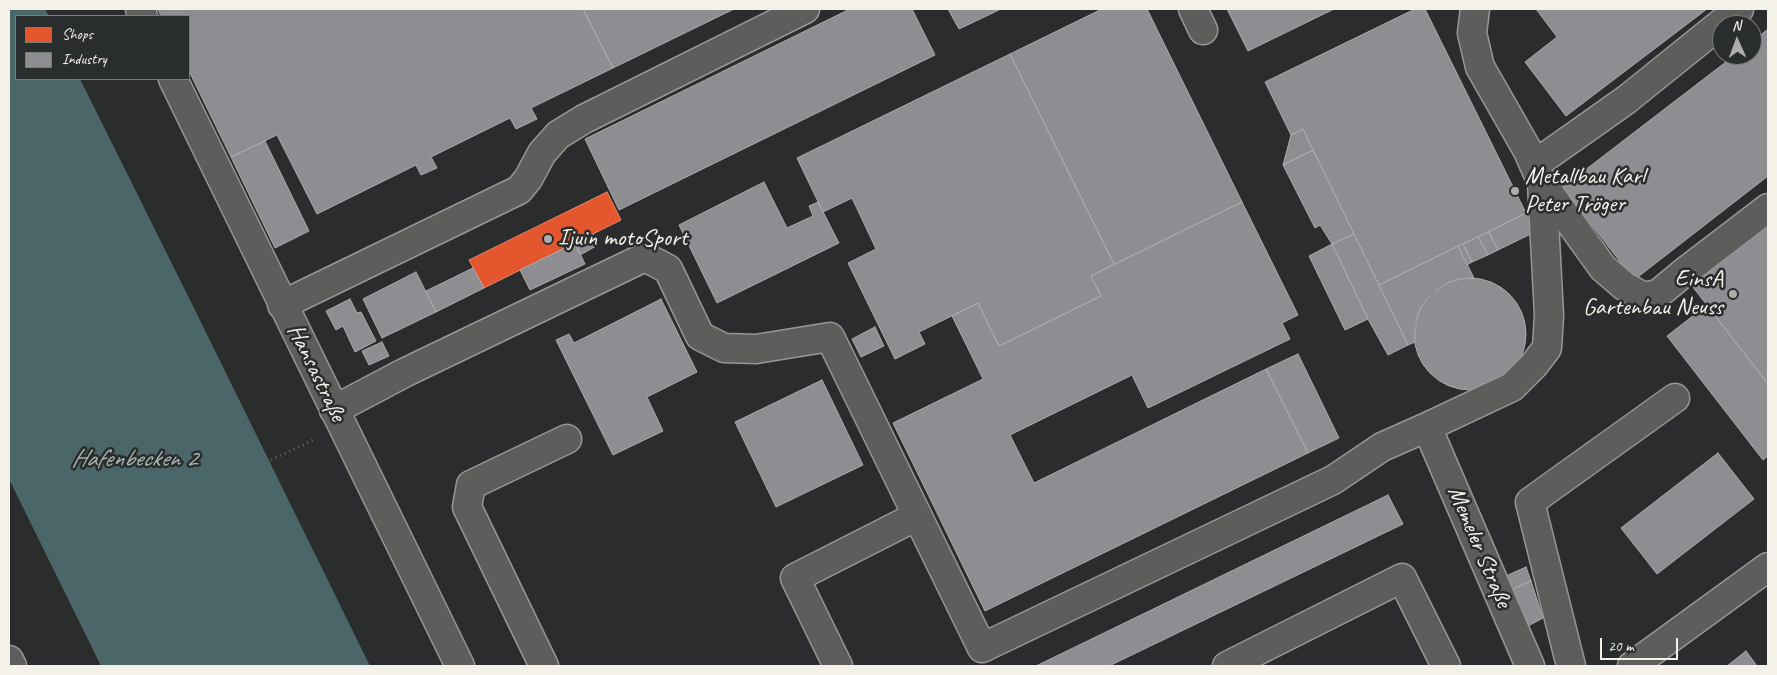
<!DOCTYPE html>
<meta charset="utf-8">
<style>
body{margin:0}
#map{position:relative;width:1777px;height:675px;overflow:hidden;background:#2b2c2d;font-family:Caveat,sans-serif}
canvas{display:block}
.frame{position:absolute;inset:0;border:10px solid #f4f1e8;pointer-events:none}
.legend{position:absolute;left:15px;top:15px;width:175px;height:65px;box-sizing:border-box;background:#2a2d2e;border:1px solid #7b7b78;margin:0;padding:6px 9px;list-style:none;font-size:15px;color:#f4f1e8}
.legend li{display:flex;align-items:center;gap:10px;height:25px}
.legend b{width:25px;border:1px solid #7b7b78}
.north{position:absolute;left:1712px;top:15px;width:50px;height:50px;box-sizing:border-box;background:#2a2d2e;border:1px solid #7b7b78;border-radius:50%;rotate:358deg;font-size:14px;font-weight:700;line-height:20px;text-align:center;color:#f4f1e8}
.north::after{content:'';display:block;margin:auto;width:18px;height:22px;background:#aeaca7;clip-path:polygon(50% 0,100% 100%,50% 72%,0 100%)}
.scale{position:absolute;left:1600px;top:638px;width:78px;height:22px;box-sizing:border-box;border:2px solid #f4f1e8;border-top:0;padding-left:6px;font-size:15px;line-height:18px;white-space:nowrap;color:#f4f1e8;-webkit-text-stroke:4px #2a2d2e;paint-order:stroke}
</style>
<div id="map">
<canvas width="1777" height="675"></canvas>
<div class="frame"></div>
<ul class="legend">
<li><b style="height:14px;background:#e4572e"></b>Shops</li>
<li><b style="height:14px;background:#8d8d92"></b>Industry</li>
</ul>
<div class="north">N</div>
<div class="scale">20 m</div>
</div>
<script>
const c = document.querySelector('canvas').getContext('2d');
c.lineJoin = 'round';
function fill(path, color) { c.fillStyle = color; c.fill(path, 'evenodd'); }
const shape = rows => new Path2D(rows.map(r => 'M' + r).join(''));
function strokePath(path, color, width, dash) { c.strokeStyle = color; c.lineWidth = width; c.lineCap = dash ? 'butt' : 'round'; c.setLineDash(dash || []); c.stroke(path); }
function drawText(font, color, halo, rows, align = 'center') {
  c.font = font + ' Caveat,sans-serif'; c.lineWidth = 5; c.setLineDash([]); c.textBaseline = 'middle'; c.strokeStyle = halo; c.fillStyle = color; for (const [text, x, y, turn = 0] of rows) {
    c.save(); c.translate(x, y); c.rotate((+turn || 0) * Math.PI / 180); c.textAlign = isNaN(turn) ? turn : align; if (halo) c.strokeText(text, 0, 0); c.fillText(text, 0, 0); c.restore();
  }
}
const water = shape([
 [9,9,45,9,49,16,16,16,16,79,80,79,193,306,370,666,101,666,9,479]
]);
const shops = shape([
 [607,192,621,220,484,288,469,260,607,192]
]);
const industry = shape([
 [158,9,583,9,613,68,531,108,537,119,516,129,510,118,431,157,437,168,421,175,416,165,317,214,277,135,231,157,189,71,189,16,161,16,158,9],
 [583,9,734,9,613,68,583,9],
 [850,9,912,9,935,55,619,210,585,139,850,9],
 [948,9,1001,9,959,29,948,9],
 [1102,9,1147,9,1242,202,1114,264,1010,54,1102,9],
 [1227,9,1334,9,1248,51,1227,9],
 [1415,9,1425,9,1526,213,1379,285,1303,129,1291,135,1265,82,1415,9],
 [1536,9,1707,9,1566,116,1525,62,1557,37,1536,9],
 [1768,29,1768,176,1634,280,1563,187,1735,55,1752,55,1752,42,1768,29],
 [1010,54,1114,264,1091,276,1101,296,999,346,978,303,919,332,925,344,895,359,848,263,876,249,852,198,823,212,797,158,1010,54],
 [1303,129,1313,150,1283,165,1291,135,1303,129],
 [265,141,309,231,275,248,231,157,265,141],
 [1313,150,1354,234,1332,244,1320,225,1315,228,1283,165,1313,150],
 [764,182,787,228,813,216,809,206,818,202,839,243,717,303,679,225,764,182],
 [1242,202,1298,315,1282,323,1290,339,1148,408,1132,375,1010,435,1034,483,1266,369,1308,453,985,611,893,423,983,379,952,316,978,303,999,346,1101,296,1091,276,1242,202],
 [1526,213,1535,232,1498,250,1489,232,1526,213],
 [1768,221,1768,384,1689,282,1768,221],
 [1489,232,1498,250,1488,255,1478,237,1489,232],
 [593,234,598,245,580,255,575,243,593,234],
 [1354,234,1408,345,1388,355,1368,319,1332,244,1354,234],
 [1478,237,1488,255,1472,262,1463,244,1478,237],
 [575,243,585,264,530,290,520,270,575,243],
 [1332,244,1368,319,1345,330,1309,256,1332,244],
 [1463,244,1472,262,1467,265,1458,246,1463,244],
 [1458,246,1474,278,1461,279,1448,283,1437,290,1427,299,1420,309,1416,322,1415,342,1408,345,1379,285,1458,246],
 [473,268,484,288,436,312,426,291,473,268],
 [416,272,436,312,382,338,363,299,416,272],
 '1414 334a56 56 0 1 1 112 0a56 56 0 1 1-112 0Z',
 [350,299,357,313,361,312,376,341,355,352,343,326,336,330,326,311,350,299],
 [661,299,697,372,647,397,663,431,613,455,556,340,569,334,574,343,661,299],
 [1707,305,1768,384,1768,456,1763,460,1667,336,1707,305],
 [875,327,884,346,861,357,852,339,875,327],
 [382,342,389,356,369,365,362,351,382,342],
 [1298,354,1339,438,1308,453,1266,369,1298,354],
 [822,380,863,465,776,507,735,422,822,380],
 [1718,453,1754,499,1657,574,1621,528,1718,453],
 [1388,495,1403,524,1109,666,1036,666,1388,495],
 [1526,567,1531,581,1511,590,1506,576,1526,567],
 [1531,581,1543,618,1528,626,1511,590,1531,581],
 [1746,651,1757,666,1727,666,1746,651]
]);
const path = shape([
 [271,460,315,439]
]);
const minor = shape([
 [140,9,143,16],
 [1193,9,1203,30],
 [173,79,460,666],
 [1534,165,1626,100,1739,9],
 [1542,183,1603,268,1624,286,1644,297,1658,294,1687,270,1768,208],
 [282,305,519,190,528,179,542,153,558,135,584,119,805,9],
 [334,410,404,373,645,257,668,269,700,336,724,348,756,349,830,337,982,648,1333,480,1382,447,1427,427,1512,387,1534,365,1547,348,1549,315,1542,183,1528,151,1480,67,1472,33,1475,9],
 [1427,427,1530,666],
 [9,660,12,666],
 [544,666,467,507,471,485,567,439],
 [838,666,795,578,917,516],
 [1227,666,1402,578,1446,666],
 [1571,666,1530,502,1675,398],
 [1632,666,1768,567]
]);
const markers = [
 [1515,191,5,"#aeaca7"],
 [548,239,5,"#aeaca7"],
 [1733,294,5,"#aeaca7"]
];
const poiNames = [
 ["Metallbau Karl",1525,177],
 ["Peter Tröger",1525,205],
 ["Ijuin motoSport",558,239],
 ["EinsA",1723,280,"right"],
 ["Gartenbau Neuss",1723,308,"right"]
];
const streetNames = [
 ["Hansastraße",316,373,64],
 ["Memeler Straße",1479,547,67]
];
const waterNames = [
 ["Hafenbecken 2",134,459]
];
fill(water, '#4a6669');
fill(shops, '#e4572e');
strokePath(shops, '#e98566', 1);
fill(industry, '#8d8d92');
strokePath(industry, '#acabac', 1);
strokePath(minor, '#979796', 31);
strokePath(path, '#646464', 3, [1, 4]);
strokePath(minor, '#5d5d5c', 28);
for (const [x, y, r, color] of markers) { const dot = new Path2D(); dot.arc(x, y, r, 0, 2 * Math.PI); c.fillStyle = color; c.fill(dot); strokePath(dot, '#2a2d2e', 2); }
drawText('24px', '#f4f1e8', '#2a2d2e', poiNames, 'left');
drawText('24px', '#f4f1e8', '#2a2d2e', streetNames);
drawText('italic 25px', '#a9b5b2', '#2a2d2e', waterNames);
</script>
